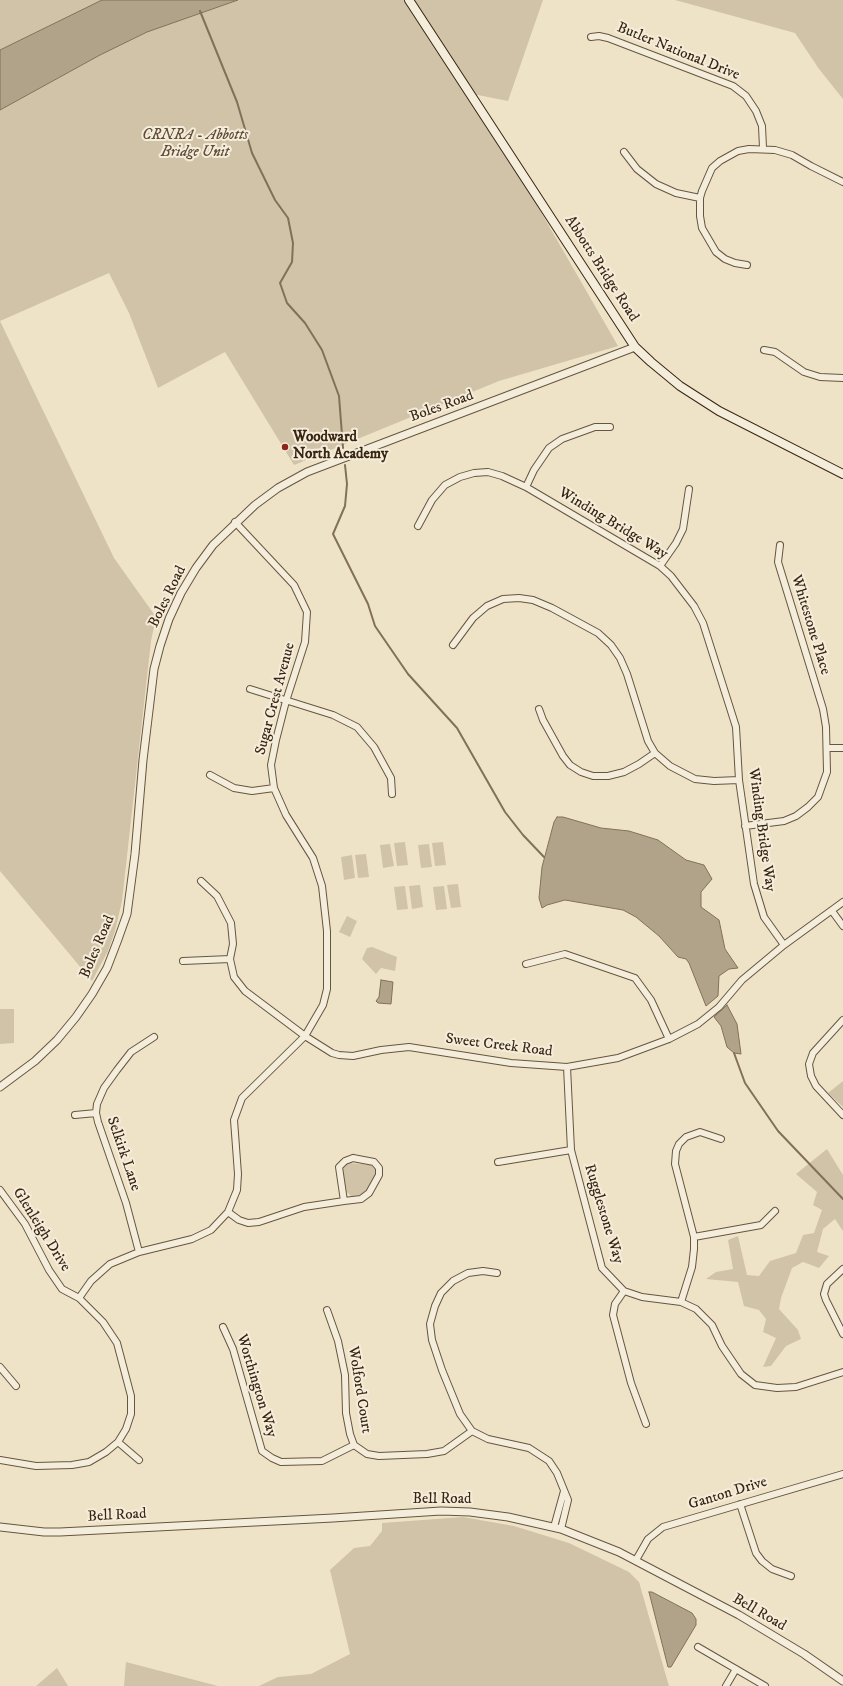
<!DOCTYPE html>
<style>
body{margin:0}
canvas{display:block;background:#efe3c7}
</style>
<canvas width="843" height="1686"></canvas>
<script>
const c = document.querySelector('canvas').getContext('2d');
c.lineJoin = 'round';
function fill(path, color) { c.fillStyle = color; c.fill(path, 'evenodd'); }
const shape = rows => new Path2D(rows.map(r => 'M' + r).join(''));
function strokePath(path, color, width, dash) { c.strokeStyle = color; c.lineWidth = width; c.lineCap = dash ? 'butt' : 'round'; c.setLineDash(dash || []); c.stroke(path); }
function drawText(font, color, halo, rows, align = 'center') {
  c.font = font + ' "IM FELL DW Pica",serif'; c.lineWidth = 4; c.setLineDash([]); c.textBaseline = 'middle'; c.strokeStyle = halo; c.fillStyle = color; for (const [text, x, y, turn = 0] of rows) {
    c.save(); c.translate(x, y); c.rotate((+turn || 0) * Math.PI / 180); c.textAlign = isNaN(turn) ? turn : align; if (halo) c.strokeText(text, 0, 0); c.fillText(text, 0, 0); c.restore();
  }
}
const green = shape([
 [0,0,102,0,0,50],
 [239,0,543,0,508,101,473,94,618,346,499,381,294,465,225,352,158,388,129,313,109,273,0,321,0,110,100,55,147,32],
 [675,0,843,0,843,99,819,69,795,33],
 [0,321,114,558,156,617,151,641,122,901,115,931,108,951,92,981,0,871],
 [405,842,408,865,397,866,394,843],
 [443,842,446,865,435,866,432,843],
 [390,844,394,866,383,868,380,845],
 [429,844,432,867,421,868,418,845],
 [366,854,369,877,358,878,355,855],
 [352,855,355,878,344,880,341,857],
 [458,884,461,907,451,908,447,885],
 [420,885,423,907,412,909,409,886],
 [405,886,408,909,397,910,394,887],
 [444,886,447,909,436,910,433,887],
 [347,916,357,921,350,937,339,932],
 [372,947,397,957,395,971,381,968,376,974,362,959,367,948],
 [0,1009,14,1009,14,1043,0,1044],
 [843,1081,843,1107,828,1093],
 [827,1149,843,1175,843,1231,835,1219,823,1229,817,1252,829,1256,819,1268,803,1262,792,1268,781,1298,779,1309,798,1330,801,1339,786,1346,771,1366,763,1367,776,1338,763,1332,766,1319,759,1310,744,1306,738,1282,706,1279,716,1272,733,1269,728,1240,738,1236,747,1275,759,1276,770,1261,796,1253,803,1235,814,1233,822,1210,813,1205,817,1192,796,1174],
 [351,1163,372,1165,375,1168,376,1172,375,1178,368,1190,362,1194,356,1196,351,1196,345,1190,342,1171,346,1164],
 [463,1517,514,1526,569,1543,629,1572,639,1582,669,1686,259,1686,278,1677,311,1674,350,1654,330,1570,354,1548,370,1546,382,1531,382,1523],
 [126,1662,218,1686,124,1686],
 [57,1668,68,1686,36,1686]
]);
const water = shape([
 [102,0,238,0,147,32,100,55,0,110,0,50,102,0],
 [557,817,563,817,601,828,629,831,658,840,686,860,704,865,712,879,701,892,701,907,719,920,725,949,738,968,729,969,719,976,718,996,706,1006,689,963,686,959,678,957,659,936,636,917,623,910,565,900,547,905,542,908,539,898,542,867,554,822,557,817],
 [381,980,393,982,391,1004,378,1003,376,1001,379,997,381,980],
 [727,1005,737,1024,741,1054,734,1053,727,1047,721,1026,714,1017,727,1005],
 [649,1592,652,1592,692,1613,696,1619,696,1625,671,1667,668,1667,649,1592]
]);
const stream = shape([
 [200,11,237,102,252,153,275,200,288,218,293,243,292,262,280,283,287,303,305,323,322,350,339,396,343,448],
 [345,465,347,484,345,506,333,534,368,604,375,626,408,674,457,728,505,812,523,835,544,857],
 [734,1053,745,1083,778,1131,843,1199]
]);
const minor = shape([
 [591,37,599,36,608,38,733,86,746,96,756,111,762,126,763,148],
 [624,152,637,169,656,184,676,193,700,198],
 [747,265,735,263,725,259,716,252,702,228,700,216,700,198,702,191,712,168,720,161,738,151,749,149,775,150,792,155,811,166,843,182],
 [764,350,775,352,804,372,820,377,843,378],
 [526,487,534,470,549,448,562,439,595,427,610,427],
 [418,526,432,500,445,485,460,477,474,473,488,472,502,476,526,487,660,566,671,576,694,606,703,623,730,708,736,727,739,780,754,884,764,917,784,945],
 [660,566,676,543,683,529,689,489],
 [453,645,473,618,487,606,503,599,519,598,533,600,552,608,598,633,611,645,620,658,627,674,648,741,655,753,670,766,695,779,714,781,739,780],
 [250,689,333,715,357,727,374,747,391,778,392,794],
 [539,709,543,720,563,756,570,765,581,772,593,776,608,776,624,772,639,764,655,753],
 [827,748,843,748],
 [210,775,234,788,252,791,274,788],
 [745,826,784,821,796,816,808,807,818,797,827,772,826,727,823,709,778,562,780,545],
 [201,881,217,896,231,923,233,944,230,959,234,977,245,991,305,1036,332,1053,339,1055,353,1056,381,1050,409,1047,511,1063,567,1067,618,1058,669,1039,698,1024,719,1007,742,980,784,945,843,902],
 [832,911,843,926],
 [183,961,230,959],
 [526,964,565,954,635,978,651,1000,669,1039],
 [843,1020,813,1053,809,1064,811,1076,816,1086,843,1115],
 [567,1067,571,1150,602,1268,624,1291,642,1297,681,1302,696,1309,712,1325,722,1346,741,1374,755,1385,777,1388,796,1387,843,1372],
 [75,1115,96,1113],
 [353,1158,374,1162,379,1168,379,1175,369,1193,361,1199,344,1201,339,1167,345,1161,353,1158],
 [498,1162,571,1150],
 [0,1190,25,1224,49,1270,62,1289,79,1298,103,1322,117,1343,131,1396,131,1414,126,1429,118,1442,106,1452,89,1462,72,1465,36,1466,0,1460],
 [228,1212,239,1220,248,1223,259,1222,304,1207,344,1201],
 [694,1237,761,1225,775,1211],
 [139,1252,126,1203,98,1122,96,1113,97,1104,104,1088,117,1070,131,1052,154,1037],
 [843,1269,827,1284,824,1294,826,1300,843,1334],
 [497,1273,483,1271,468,1273,453,1281,441,1293,435,1306,430,1324,432,1340,442,1370,460,1414,472,1431,488,1439,529,1448,549,1461,557,1473,568,1500,561,1529],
 [624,1291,615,1304,613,1315,631,1383,646,1424],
 [79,1298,91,1281,110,1264,139,1252,192,1239,211,1230,228,1212,237,1190,238,1174,234,1120,242,1098,305,1036,323,1005,327,989,327,931,322,886,313,858,286,815,274,788,271,765,276,740,286,701,305,642,307,612,294,585,235,522],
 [681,1302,692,1267,694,1249,694,1237,675,1164,676,1151,679,1144,686,1137,700,1132,721,1139],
 [327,1310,338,1341,345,1375,346,1413,350,1434,354,1445,367,1454,379,1456,427,1454,444,1451,472,1431],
 [223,1327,233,1349,262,1451,272,1458,281,1462,322,1461,354,1445],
 [0,1367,16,1386],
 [118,1442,139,1460],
 [740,1504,756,1553,762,1561,772,1569,791,1576],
 [554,1527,564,1491],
 [636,1560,648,1539,663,1527,843,1474],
 [698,1647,765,1686],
 [726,1686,736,1669]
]);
const tertiary = shape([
 [0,1087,35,1061,57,1040,76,1017,92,994,107,968,117,942,127,914,135,854,143,760,154,669,160,646,169,619,181,593,196,568,213,545,255,505,278,488,307,472,635,347],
 [0,1527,44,1532,60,1532,333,1518,441,1511,470,1512,508,1517,561,1529,619,1552,739,1615,804,1654,843,1681]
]);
const secondary = shape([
 [409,0,635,347,651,362,680,386,719,411,843,474]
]);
const markers = [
 [285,447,4,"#8f2418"]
];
const streetNames = [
 ["Butler National Drive",678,52,22],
 ["Abbotts Bridge Road",601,269,57],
 ["Boles Road",442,407,-20],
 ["Winding Bridge Way",613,524,31],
 ["Boles Road",168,597,-64],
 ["Whitestone Place",810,625,73],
 ["Sugar Crest Avenue",276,699,-75],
 ["Winding Bridge Way",761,830,82],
 ["Boles Road",98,947,-67],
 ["Sweet Creek Road",499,1046,7],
 ["Selkirk Lane",123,1154,71],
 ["Rugglestone Way",603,1214,73],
 ["Glenleigh Drive",41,1230,58],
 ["Worthington Way",256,1386,73],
 ["Wolford Court",359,1390,81],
 ["Ganton Drive",728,1494,-17],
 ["Bell Road",442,1500],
 ["Bell Road",117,1516,-3],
 ["Bell Road",759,1613,30]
];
const parkNames = [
 ["CRNRA - Abbotts",195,136],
 ["Bridge Unit",195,153]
];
const poiNames = [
 ["Woodward",293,438],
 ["North Academy",293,455]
];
fill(green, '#d0c3a8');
fill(water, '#b1a389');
strokePath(water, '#817159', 1);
strokePath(stream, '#817159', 2);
strokePath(minor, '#66553f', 8);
strokePath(tertiary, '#66553f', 9);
strokePath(secondary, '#392612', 10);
strokePath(minor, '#f5eddb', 6);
strokePath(tertiary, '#f5eddb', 7);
strokePath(secondary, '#f5eddb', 8);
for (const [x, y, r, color] of markers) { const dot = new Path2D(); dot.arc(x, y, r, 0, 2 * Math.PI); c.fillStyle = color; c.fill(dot); strokePath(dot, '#f5eddb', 1.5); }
drawText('15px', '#392612', '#f5eddb', streetNames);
drawText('italic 15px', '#5f4d38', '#f5eddb', parkNames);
drawText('bold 15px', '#392612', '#f5eddb', poiNames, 'left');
</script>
